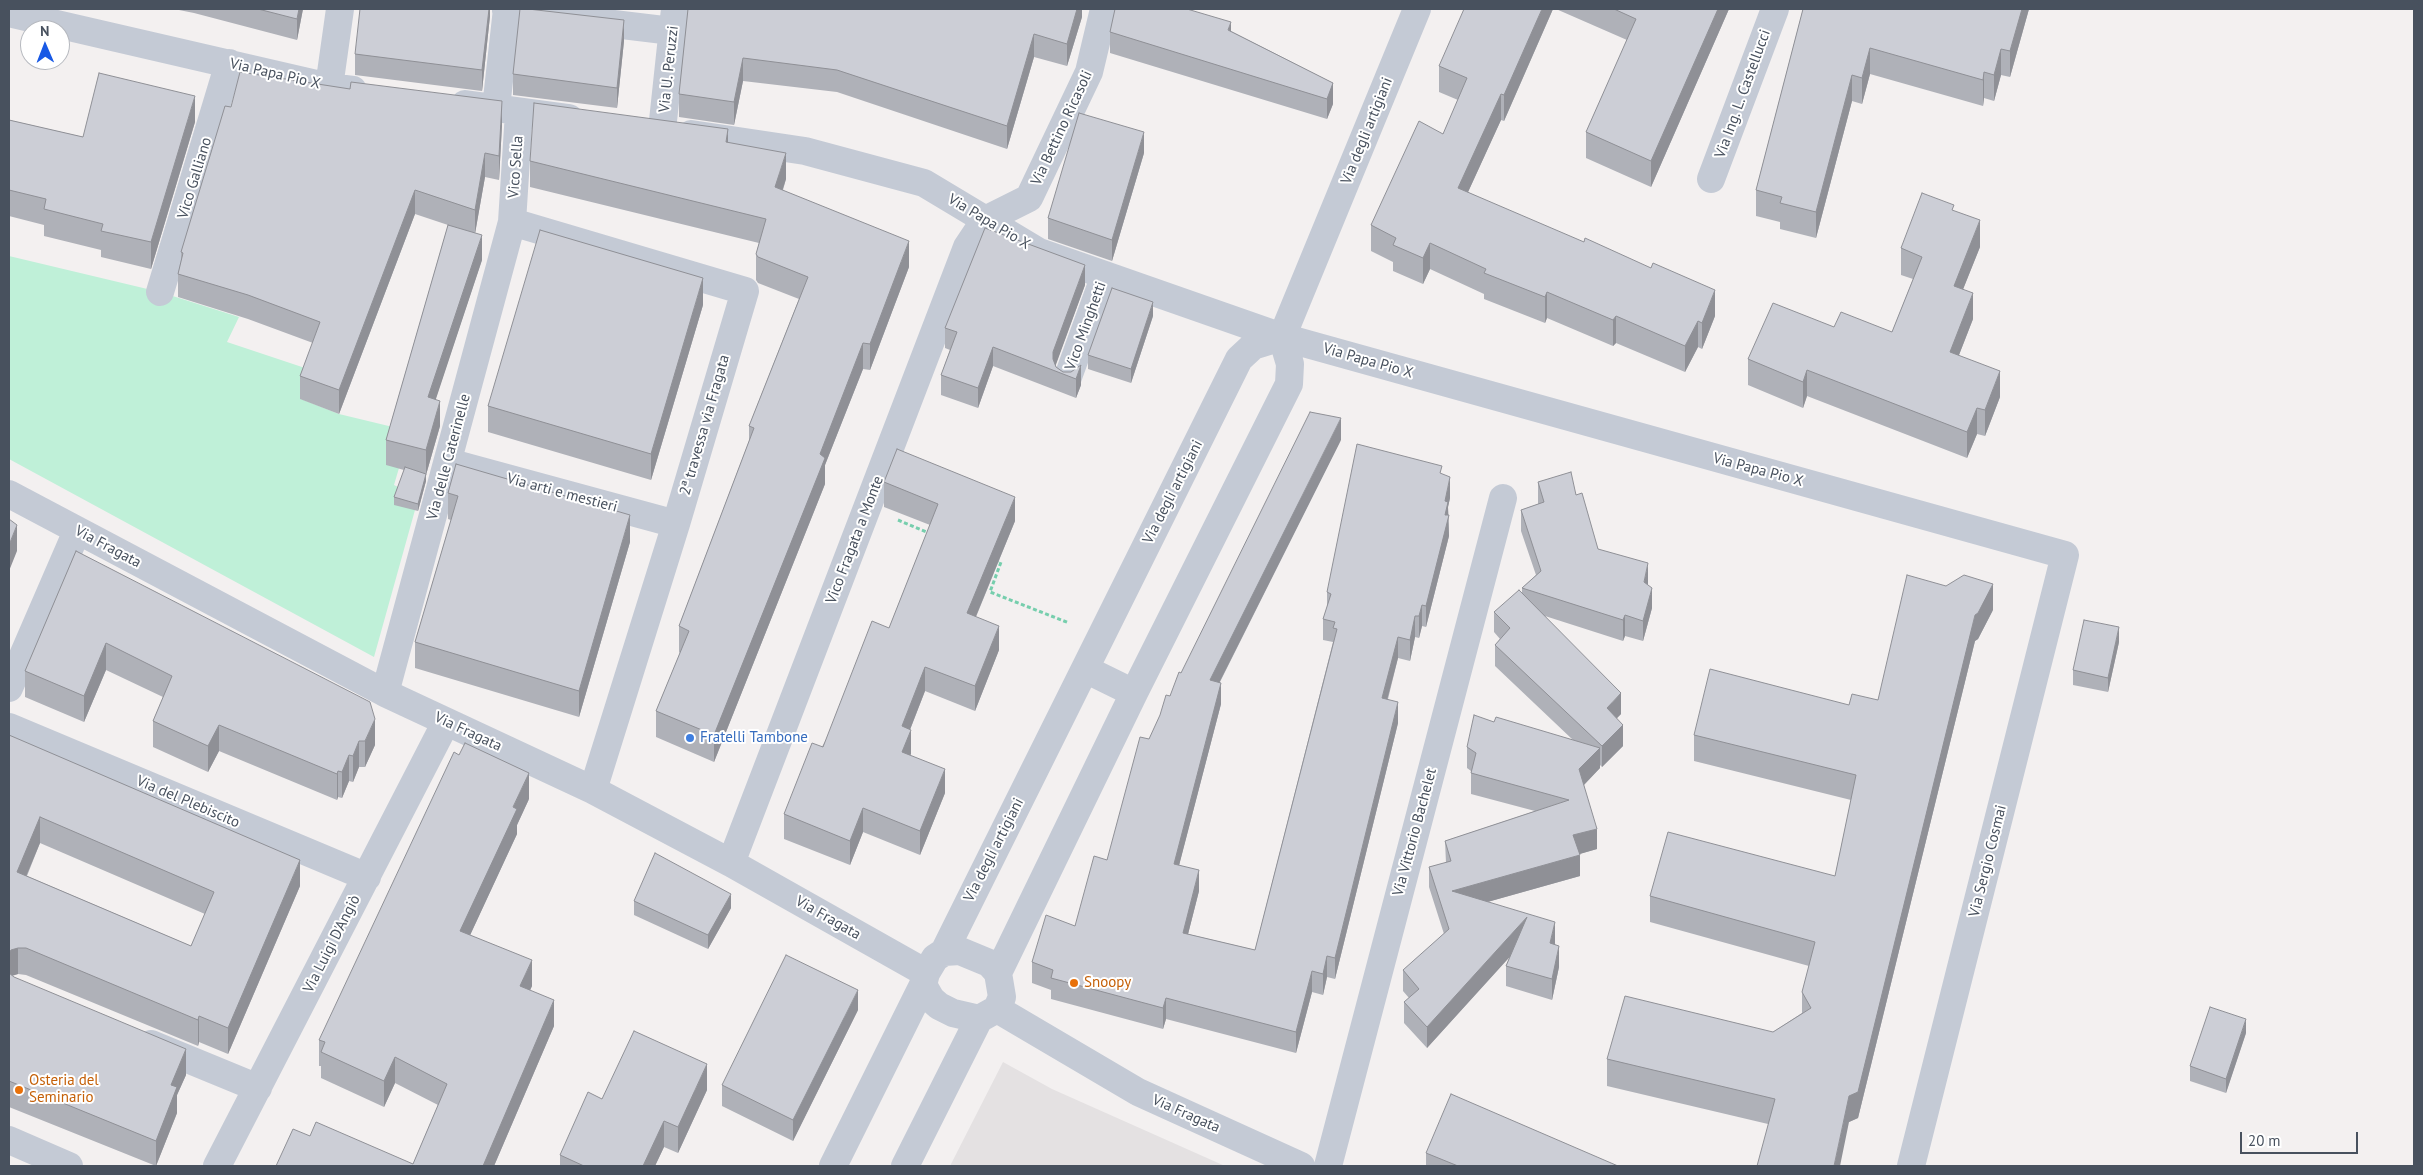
<!DOCTYPE html>
<meta charset="utf-8">
<style>
body{margin:0}
#map{position:relative;width:2423px;height:1175px;overflow:hidden;background:#f3f0f0;font-family:"PT Sans",sans-serif}
canvas{display:block}
.frame{position:absolute;inset:0;border:10px solid #48515e;pointer-events:none}
.north{position:absolute;left:20px;top:20px;width:50px;height:50px;box-sizing:border-box;background:#fff;border:1px solid #b6b9bf;border-radius:50%;rotate:359deg;font-size:14px;font-weight:700;line-height:20px;text-align:center;color:#48515e}
.north::after{content:'';display:block;margin:auto;width:18px;height:22px;background:#1859e5;clip-path:polygon(50% 0,100% 100%,50% 72%,0 100%)}
.scale{position:absolute;left:2240px;top:1132px;width:118px;height:22px;box-sizing:border-box;border:2px solid #48515e;border-top:0;padding-left:6px;font-size:15px;line-height:18px;white-space:nowrap;color:#48515e;-webkit-text-stroke:4px #fff;paint-order:stroke}
</style>
<div id="map">
<canvas width="2423" height="1175"></canvas>
<div class="frame"></div>
<div class="north">N</div>
<div class="scale">20 m</div>
</div>
<script>
const c = document.querySelector('canvas').getContext('2d');
c.lineJoin = 'round';
function fill(path, color) { c.fillStyle = color; c.fill(path, 'evenodd'); }
const shape = rows => new Path2D(rows.map(r => 'M' + r).join(''));
function strokePath(path, color, width, dash) { c.strokeStyle = color; c.lineWidth = width; c.lineCap = dash ? 'butt' : 'round'; c.setLineDash(dash || []); c.stroke(path); }
function drawText(font, color, halo, rows, align = 'center') {
  c.font = font + ' "PT Sans",sans-serif'; c.lineWidth = 4; c.setLineDash([]); c.textBaseline = 'middle'; c.strokeStyle = halo; c.fillStyle = color; for (const [text, x, y, turn = 0] of rows) {
    c.save(); c.translate(x, y); c.rotate((+turn || 0) * Math.PI / 180); c.textAlign = isNaN(turn) ? turn : align; if (halo) c.strokeText(text, 0, 0); c.fillText(text, 0, 0); c.restore();
  }
}
const education = shape([
 [1003,1062,1052,1089,1225,1166,950,1166]
]);
const green = shape([
 [9,256,160,292,239,317,227,342,311,370,301,399,339,414,397,428,399,468,394,485,400,488,415,510,374,657,9,459]
]);
const path = shape([
 [898,520,931,534],
 [995,560,1001,562,990,592,1069,623]
]);
const minor = shape([
 [506,11,672,31],
 [9,13,329,87,353,90],
 [329,87,340,9],
 [465,104,569,118],
 [496,108,507,9],
 [662,130,675,9],
 [691,134,805,151,924,183,1039,252,1282,337,2065,555,1911,1166],
 [1711,179,1775,9],
 [512,222,745,291,676,524,593,790],
 [160,292,229,63],
 [1068,377,1105,275],
 [448,462,676,524],
 [9,494,385,693,593,790,731,863,926,973],
 [1085,669,1134,693],
 [9,688,77,531],
 [385,693,512,222,519,112],
 [9,727,367,877],
 [731,863,967,247,985,220,1029,198,1089,72,1104,9],
 [960,951,989,963,998,973,1002,997,997,1009,979,1019,953,1013,939,1006,931,999,923,985,926,973,935,958,944,952,960,951],
 [944,952,1239,359,1253,346,1282,337],
 [998,973,1134,693,1289,384,1290,364,1282,337,1417,9],
 [997,1009,1138,1092,1301,1166],
 [151,1044,258,1088],
 [9,1140,69,1166],
 [217,1166,446,722],
 [833,1166,923,985],
 [905,1166,979,1019],
 [1328,1166,1503,498]
]);
const wall = shape([
 [174,9,303,9,297,40,194,13],
 [490,9,490,16,482,91,355,75,355,54],
 [688,9,1082,9,1082,17,1067,66,1034,57,1007,149,837,92,743,81,734,125,679,117,679,94],
 [1553,9,1504,121,1501,120,1468,192,1715,316,1702,349,1698,347,1685,372,1616,343,1613,346,1547,318,1545,323,1484,299,1484,294,1430,269,1423,284,1393,271,1393,262,1371,251,1371,225,1443,134,1458,100,1439,92,1439,66],
 [1556,9,1729,9,1651,187,1586,158,1586,132,1627,40],
 [1803,9,2029,9,2010,77,2001,75,1994,101,1984,98,1983,106,1870,74,1862,104,1852,101,1816,238,1780,229,1780,222,1756,216,1756,190],
 [1231,31,1333,83,1333,104,1327,119,1110,53,1110,32],
 [624,41,617,108,513,95,513,74],
 [9,97,9,120,83,137,195,122,151,269,101,257,101,250,44,236,44,225,9,216],
 [231,107,502,125,499,180,485,177,475,233,482,260,435,400,440,426,426,475,426,481,418,511,394,505,394,497,404,470,386,465,386,440,448,225,415,214,339,414,300,399,300,376,313,343,248,319,178,297,178,274,181,260,181,252],
 [728,143,786,179,783,190,909,267,870,370,863,369,825,465,825,484,714,762,656,737,656,711,680,653,679,652,679,626,749,441,749,426,799,299,758,283,756,280,756,254,759,243,530,187,530,161],
 [1144,153,1112,261,1048,239,1048,218],
 [1954,211,1980,247,1963,289,1973,319,1959,355,2000,397,1985,436,1977,434,1967,458,1807,396,1803,408,1748,385,1748,359,1834,327,1892,332,1913,279,1901,275,1901,248],
 [1085,285,1055,366,1063,372,1071,372,1081,385,1076,398,993,366,978,408,941,395,941,375,950,350,945,348,945,328],
 [703,305,651,480,488,432,488,406],
 [1153,316,1131,383,1088,369,1088,355],
 [1341,440,1220,682,1221,704,1179,865,1199,891,1188,934,1255,950,1333,642,1323,640,1323,619,1327,608,1327,592,1442,474,1450,498,1448,507,1449,536,1426,627,1422,626,1419,638,1415,637,1410,661,1398,658,1388,699,1398,723,1335,979,1327,977,1323,995,1312,992,1296,1053,1166,1019,1163,1029,1051,999,1051,990,1032,983,1032,962,1075,926,1107,860,1149,739,1181,673],
 [884,482,1015,521,976,617,999,650,975,711,925,691,910,730,910,755,945,793,920,855,863,832,850,865,784,839,784,814,889,628,930,525,884,507],
 [1538,482,1576,495,1598,549,1648,585,1652,608,1643,641,1625,636,1623,641,1545,616,1621,714,1617,718,1623,746,1602,767,1600,765,1600,768,1584,785,1597,849,1579,854,1580,876,1487,902,1555,943,1559,967,1552,1000,1506,986,1506,966,1510,956,1427,1048,1404,1023,1404,1002,1409,998,1403,991,1403,970,1444,934,1429,887,1429,867,1446,863,1445,841,1535,811,1471,794,1471,771,1467,768,1467,747,1494,722,1573,740,1495,666,1495,645,1500,639,1494,632,1494,612,1522,592,1522,588,1536,575,1521,531,1521,510,1538,504],
 [448,493,630,542,579,717,415,668,415,642,451,520,448,519],
 [76,551,375,745,365,767,359,767,353,782,349,781,342,798,338,797,337,800,219,751,208,772,153,747,153,721,163,697,106,670,84,722,25,697,25,671],
 [1993,610,1978,639,1975,641,1858,1118,1849,1122,1768,1124,1607,1086,1607,1059,1773,1032,1802,1013,1802,992,1809,966,1650,922,1650,896,1835,876,1851,800,1694,761,1694,735,1878,700],
 [2119,642,2108,692,2073,685,2073,670],
 [9,735,300,886,228,1054,199,1042,198,1046,26,975,18,974,12,976,186,1075,177,1095,177,1113,156,1166,9,1107],
 [40,843,205,914,191,946,27,876],
 [529,799,517,825,517,834,470,935,532,986,530,990,554,1026,494,1166,276,1166,310,1136,413,1164,438,1105,395,1083,384,1107,321,1078,321,1066,319,1066,319,1040],
 [634,901,731,908,708,949,634,915],
 [858,1010,793,1141,722,1106,722,1085],
 [2246,1033,2226,1093,2190,1081,2190,1066],
 [707,1090,678,1153,664,1147,655,1166,560,1166,560,1155,602,1099],
 [1426,1153,1618,1166,1426,1166]
]);
const shadedWall = shape([
 [299,9,303,9,297,40,297,19],
 [489,9,490,9,490,16,482,91,482,70],
 [1077,9,1082,9,1082,17,1067,66,1067,44],
 [1542,9,1553,9,1504,121,1504,95],
 [1718,9,1729,9,1651,187,1651,161],
 [2022,9,2029,9,2010,77,2010,51],
 [624,20,624,41,617,108,617,88],
 [1231,22,1231,43,1228,30],
 [1034,34,1034,57,1007,149,1007,126],
 [1870,48,1870,74,1862,104,1862,78],
 [2001,49,2001,75,1994,101,1994,75],
 [743,58,743,81,734,125,734,102],
 [1984,72,1984,98,1983,106,1983,80],
 [1852,75,1852,101,1816,238,1816,212],
 [1333,83,1333,104,1327,119,1327,99],
 [1501,94,1501,120,1458,214,1458,188],
 [195,96,195,122,151,269,151,242],
 [502,101,502,125,499,180,499,156],
 [728,129,728,156,726,142],
 [1144,132,1144,153,1112,261,1112,240],
 [485,153,485,177,475,234,475,210],
 [786,153,786,179,775,213,775,187],
 [415,190,415,214,339,414,339,390],
 [1980,220,1980,247,1954,312,1954,286],
 [482,235,482,260,428,423,428,397],
 [909,241,909,267,870,370,870,344],
 [1430,243,1430,269,1423,284,1423,258],
 [1085,265,1085,285,1054,370,1053,359,1053,352],
 [703,278,703,305,651,480,651,454],
 [1715,290,1715,316,1702,349,1702,323],
 [1547,292,1547,318,1545,323,1545,297],
 [1973,293,1973,319,1950,378,1950,352],
 [1153,302,1153,316,1131,383,1131,369],
 [1616,316,1616,343,1613,346,1613,320],
 [1698,321,1698,347,1685,372,1685,346],
 [863,343,863,369,825,465,825,484,714,762,714,735,820,454],
 [993,347,993,366,978,408,978,388],
 [1081,365,1081,385,1076,398,1076,379],
 [1807,370,1807,396,1803,408,1803,382],
 [2000,371,2000,397,1985,436,1985,410],
 [440,401,440,426,426,475,426,450],
 [1977,408,1977,434,1967,458,1967,432],
 [1341,418,1341,440,1210,701,1210,680],
 [426,474,426,481,418,511,418,504],
 [1450,477,1450,498,1448,507,1449,536,1426,627,1426,606,1445,501],
 [1015,497,1015,521,967,638,967,613],
 [630,515,630,542,579,717,579,691],
 [17,525,17,551,9,571,9,545],
 [1648,563,1648,584,1644,602,1644,582],
 [1993,584,1993,610,1978,639,1975,641,1858,1118,1849,1122,1840,1166,1834,1166,1849,1096,1975,615],
 [1652,588,1652,608,1643,641,1643,621],
 [1422,605,1422,626,1419,638,1419,616],
 [1625,615,1625,636,1623,641,1623,620],
 [1415,616,1415,637,1410,661,1410,640],
 [999,626,999,650,975,711,975,686],
 [2119,627,2119,642,2108,692,2108,678],
 [1398,637,1398,658,1382,719,1382,698],
 [106,643,106,670,84,722,84,696],
 [925,667,925,691,902,750,902,726],
 [1221,683,1221,704,1174,885,1174,864],
 [1621,693,1621,714,1607,728,1607,708],
 [1398,702,1398,723,1335,979,1335,958],
 [375,719,375,745,365,767,365,741],
 [219,725,219,751,208,772,208,746],
 [1623,725,1623,746,1602,767,1602,746],
 [911,730,911,754,902,776,902,752],
 [359,741,359,767,353,782,353,756],
 [1600,748,1600,768,1579,790,1579,769],
 [349,755,349,781,342,798,342,772],
 [945,769,945,793,920,855,920,831],
 [338,771,338,797,337,800,337,774],
 [529,773,529,799,517,825,517,834,460,957,460,931,513,807],
 [863,808,863,832,850,865,850,841],
 [40,817,40,843,17,898,17,872],
 [1597,829,1597,849,1573,856,1573,835],
 [1580,855,1580,876,1452,912,1452,891],
 [300,860,300,886,228,1054,228,1028],
 [1199,870,1199,891,1183,954,1183,933],
 [731,894,731,908,708,949,708,935],
 [1527,917,1527,938,1427,1048,1427,1027],
 [1555,922,1555,943,1550,963,1550,943],
 [1559,946,1559,967,1552,1000,1552,979],
 [18,948,18,974,11,976,9,979,9,953,11,950],
 [1327,956,1327,977,1323,995,1323,974],
 [532,960,532,986,520,1012,520,986],
 [1312,971,1312,992,1296,1053,1296,1032],
 [858,990,858,1010,793,1141,793,1120],
 [1166,998,1166,1019,1163,1029,1163,1008],
 [554,1000,554,1026,494,1166,483,1166],
 [199,1016,199,1042,198,1046,198,1020],
 [2246,1019,2246,1033,2226,1093,2226,1079],
 [186,1049,186,1075,177,1095,177,1113,156,1166,156,1141,171,1085],
 [395,1057,395,1083,384,1107,384,1081],
 [707,1064,707,1090,678,1153,678,1127],
 [664,1121,664,1147,655,1166,643,1166]
]);
const building = shape([
 [258,9,299,9,297,19,258,9],
 [360,9,489,9,482,70,355,54,360,9],
 [520,9,528,9,624,20,617,88,513,74,520,9],
 [688,9,1077,9,1067,44,1034,34,1007,126,837,70,743,58,734,102,679,94,688,9],
 [1115,9,1187,9,1231,22,1228,30,1333,83,1327,99,1110,32,1115,9],
 [1464,9,1542,9,1504,95,1501,94,1458,188,1584,242,1585,238,1651,268,1653,263,1715,290,1702,323,1698,321,1685,346,1616,316,1613,320,1547,292,1545,297,1484,273,1486,269,1430,243,1423,258,1393,245,1396,238,1371,225,1419,121,1443,134,1467,78,1439,66,1464,9],
 [1614,9,1718,9,1651,161,1586,132,1636,19,1614,9],
 [1803,9,2022,9,2010,51,2001,49,1994,75,1984,72,1983,80,1870,48,1862,78,1852,75,1816,212,1780,203,1782,197,1756,190,1803,9],
 [240,72,350,89,351,82,502,101,499,156,485,153,475,210,415,190,339,390,300,376,320,322,248,295,178,274,183,253,181,252,225,106,231,107,240,72],
 [99,73,195,96,151,242,101,231,103,224,44,209,46,199,9,190,9,120,83,137,99,73],
 [534,103,728,129,726,142,786,153,775,187,909,241,870,344,863,343,820,454,825,458,714,735,656,711,689,631,679,626,754,428,749,426,808,277,758,257,756,254,766,219,530,161,534,103],
 [1079,113,1144,132,1112,240,1048,218,1079,113],
 [1922,193,1954,205,1952,210,1980,220,1954,286,1973,293,1950,352,2000,371,1985,410,1977,408,1967,432,1807,370,1803,382,1748,359,1773,303,1834,327,1841,312,1892,332,1922,257,1901,248,1922,193],
 [448,225,482,235,428,397,440,401,426,450,386,440,448,225],
 [985,228,1085,265,1053,352,1053,359,1056,367,1063,372,1071,372,1081,365,1076,379,993,347,978,388,941,375,957,332,945,328,985,228],
 [540,230,703,278,651,454,488,406,540,230],
 [1112,288,1153,302,1131,369,1088,355,1112,288],
 [1310,412,1341,418,1210,680,1221,683,1174,864,1199,870,1183,933,1255,950,1337,629,1333,628,1335,622,1323,619,1331,594,1327,592,1357,444,1442,466,1440,473,1450,477,1445,501,1448,502,1445,515,1449,515,1426,606,1422,605,1419,616,1415,616,1410,640,1398,637,1382,698,1398,702,1335,958,1327,956,1323,974,1312,971,1296,1032,1166,998,1163,1008,1051,978,1053,970,1032,962,1046,915,1075,926,1094,856,1107,860,1140,737,1149,739,1160,715,1166,695,1170,696,1179,672,1181,673,1310,412],
 [897,449,1015,497,967,613,999,626,975,686,925,667,902,726,911,730,902,752,945,769,920,831,863,808,850,841,784,814,812,743,823,747,872,621,889,628,938,504,884,482,897,449],
 [456,464,630,515,579,691,415,642,458,496,448,493,456,464],
 [405,467,426,474,418,504,394,497,405,467],
 [1571,472,1576,495,1582,493,1598,549,1648,563,1644,582,1652,588,1643,621,1625,615,1623,620,1522,588,1541,571,1521,510,1544,502,1538,482,1571,472],
 [9,519,17,525,9,545,9,519],
 [76,551,370,702,375,719,365,741,359,741,353,756,349,755,342,772,338,771,337,774,219,725,208,746,153,721,172,676,106,643,84,696,25,671,76,551],
 [1907,575,1946,586,1964,575,1993,584,1978,613,1975,615,1858,1092,1849,1096,1834,1166,1757,1166,1775,1099,1607,1059,1625,996,1773,1032,1811,1008,1802,992,1815,942,1650,896,1668,832,1835,876,1856,775,1694,735,1710,669,1849,705,1852,694,1878,700,1907,575],
 [1519,590,1621,693,1607,708,1623,725,1602,746,1495,645,1510,628,1494,612,1519,590],
 [2084,620,2119,627,2108,678,2073,670,2084,620],
 [1474,715,1494,722,1496,717,1600,748,1579,769,1597,829,1573,835,1580,855,1452,891,1555,922,1550,943,1559,946,1552,979,1506,966,1527,917,1427,1027,1404,1002,1419,989,1403,970,1449,929,1429,867,1451,861,1445,841,1569,800,1471,773,1476,753,1467,747,1474,715],
 [9,735,300,860,228,1028,199,1016,198,1020,26,948,18,948,11,950,9,953,9,735],
 [40,817,214,892,191,946,17,872,40,817],
 [465,743,529,773,513,807,517,809,460,931,532,960,520,986,554,1000,483,1166,276,1166,293,1129,310,1136,316,1122,413,1164,447,1084,395,1057,384,1081,321,1052,325,1042,319,1040,454,752,459,755,465,743],
 [655,853,731,894,708,935,634,901,655,853],
 [786,955,858,990,793,1120,722,1085,786,955],
 [9,973,14,977,186,1049,171,1085,177,1087,156,1141,9,1081,9,973],
 [2210,1007,2246,1019,2226,1079,2190,1066,2210,1007],
 [634,1031,707,1064,678,1127,664,1121,643,1166,584,1166,560,1155,588,1092,602,1099,634,1031],
 [1451,1094,1618,1166,1458,1166,1426,1153,1451,1094]
]);
const markers = [
 [690,738,5,"#3f7fe0"],
 [1074,983,5,"#e8710a"],
 [19,1090,5,"#e8710a"]
];
const streetNames = [
 ["Via U. Peruzzi",669,69,-84],
 ["Via Papa Pio X",275,74,13],
 ["Via Ing. L. Castellucci",1743,94,-70],
 ["Via Bettino Ricasoli",1062,128,-65],
 ["Via degli artigiani",1367,131,-68],
 ["Vico Sella",516,167,-86],
 ["Vico Galliano",195,178,-73],
 ["Via Papa Pio X",989,222,31],
 ["Vico Minghetti",1086,326,-70],
 ["Via Papa Pio X",1368,361,16],
 ["2ª travessa via Fragata",705,425,-74],
 ["Via delle Caterinelle",449,457,-75],
 ["Via Papa Pio X",1758,470,15],
 ["Via degli artigiani",1173,492,-63],
 ["Via arti e mestieri",562,493,15],
 ["Vico Fragata a Monte",855,540,-69],
 ["Via Fragata",108,547,28],
 ["Via Fragata",468,732,25],
 ["Via del Plebiscito",188,802,23],
 ["Via Vittorio Bachelet",1415,832,-75],
 ["Via degli artigiani",994,850,-63],
 ["Via Sergio Cosmai",1988,861,-76],
 ["Via Fragata",828,918,30],
 ["Via Luigi D'Angiò",332,944,-63],
 ["Via Fragata",1186,1114,24]
];
const shopNames = [
 ["Fratelli Tambone",700,738]
];
const foodNames = [
 ["Snoopy",1084,983],
 ["Osteria del",29,1081],
 ["Seminario",29,1098]
];
fill(education, '#e4e1e2');
fill(green, '#bff0d8');
strokePath(path, '#76cead', 3, [4, 2.5]);
strokePath(minor, '#c4cad5', 28);
fill(wall, '#afb1b8');
fill(shadedWall, '#8f9096');
fill(building, '#ccced6');
strokePath(building, '#8f9096', 1);
for (const [x, y, r, color] of markers) { const dot = new Path2D(); dot.arc(x, y, r, 0, 2 * Math.PI); c.fillStyle = color; c.fill(dot); strokePath(dot, '#fff', 2); }
drawText('15px', '#48515e', '#fff', streetNames);
drawText('15px', '#366cbe', '#fff', shopNames, 'left');
drawText('15px', '#c56008', '#fff', foodNames, 'left');
</script>
